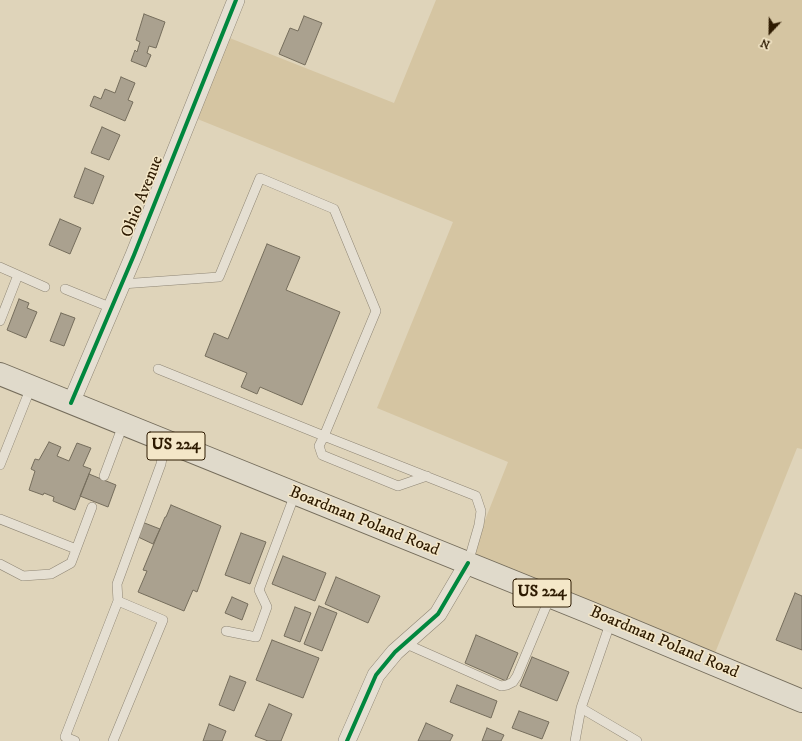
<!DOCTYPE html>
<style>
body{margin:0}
#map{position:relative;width:802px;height:741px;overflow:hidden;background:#dfd4ba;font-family:"IM FELL DW Pica",serif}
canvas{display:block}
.north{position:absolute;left:750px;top:12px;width:40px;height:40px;-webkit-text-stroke:3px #f4e7c8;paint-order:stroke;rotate:202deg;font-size:11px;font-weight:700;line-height:16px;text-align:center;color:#2d1a01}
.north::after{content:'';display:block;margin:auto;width:14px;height:18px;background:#2d1a01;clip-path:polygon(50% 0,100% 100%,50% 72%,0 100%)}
</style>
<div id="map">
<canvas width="802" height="741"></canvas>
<div class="north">N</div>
</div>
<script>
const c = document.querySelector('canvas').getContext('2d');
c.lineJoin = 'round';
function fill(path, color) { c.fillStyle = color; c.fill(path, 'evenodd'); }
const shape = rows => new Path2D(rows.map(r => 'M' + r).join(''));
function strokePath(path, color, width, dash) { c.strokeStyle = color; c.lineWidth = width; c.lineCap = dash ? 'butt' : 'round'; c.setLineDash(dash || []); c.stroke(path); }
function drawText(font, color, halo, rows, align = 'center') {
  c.font = font + ' "IM FELL DW Pica",serif'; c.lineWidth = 3; c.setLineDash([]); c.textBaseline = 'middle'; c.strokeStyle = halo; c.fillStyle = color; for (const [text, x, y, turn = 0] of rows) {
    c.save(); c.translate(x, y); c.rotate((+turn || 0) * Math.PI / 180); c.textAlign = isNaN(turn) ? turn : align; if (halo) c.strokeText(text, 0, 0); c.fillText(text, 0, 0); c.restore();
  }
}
const green = shape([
 [436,0,802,0,802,449,797,448,711,663,468,563,508,462,377,408,453,222,190,116,222,35,394,103]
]);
const building = shape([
 [144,14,165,22,156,48,149,46,147,53,151,55,146,67,131,61,135,50,137,52,140,42,136,40,144,14],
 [304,16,322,23,305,65,279,54,290,28,298,31,304,16],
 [121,77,135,83,128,100,133,102,125,121,90,106,94,96,101,99,105,89,115,93,121,77],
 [102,127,120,135,109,160,91,153,102,127],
 [85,168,104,176,93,204,74,197,85,168],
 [60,219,81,228,70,254,49,245,60,219],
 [267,244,300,257,286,290,340,312,302,405,260,387,257,394,241,387,247,373,205,356,214,333,228,339,267,244],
 [19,299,29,303,27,308,37,312,26,338,7,330,19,299],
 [61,313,75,318,64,346,50,341,61,313],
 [49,442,61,447,57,456,69,461,77,443,91,448,83,466,91,469,75,510,53,501,54,497,44,493,43,495,29,490,35,471,31,469,35,459,39,460,49,442],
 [89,474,116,485,108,507,80,496,89,474],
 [171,505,221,526,197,592,193,590,184,611,138,592,147,571,143,570,165,517,166,517,171,505],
 [142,522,160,529,153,544,136,536,142,522],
 [241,533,266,542,250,584,225,575,241,533],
 [283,556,326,573,315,601,272,584,283,556],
 [336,577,380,596,368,623,325,604,336,577],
 [795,593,802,596,802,650,776,640,795,593],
 [232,597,248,604,242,620,225,613,232,597],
 [319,606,337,613,322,651,304,644,319,606],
 [295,607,311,613,300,642,284,636,295,607],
 [476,635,518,653,506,681,465,663,476,635],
 [272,640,319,658,303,698,256,680,272,640],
 [532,657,569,672,557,701,520,686,532,657],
 [230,676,246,682,234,711,219,705,230,676],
 [457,685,497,701,491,718,450,702,457,685],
 [269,704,292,714,281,741,268,741,255,736,269,704],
 [519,711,549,722,542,739,512,728,519,711],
 [426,723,453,735,450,741,418,741,426,723],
 [209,724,226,731,222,741,203,741,209,724],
 [487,728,504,735,501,741,482,741,487,728]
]);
const service = shape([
 [0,267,18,275,0,321],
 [18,275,45,287],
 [122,284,219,277,260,178,334,209,376,311,324,436,158,369],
 [65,289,112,308],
 [0,465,31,387],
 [104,476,123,425],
 [427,476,398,486,322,455,319,446,324,436,476,496,481,511,479,525,468,563],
 [0,519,76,549],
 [0,564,23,576,51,574,71,563,92,507],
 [226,631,256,637,267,607,259,590,295,494],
 [404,643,501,686,507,685,513,682,517,676,550,597],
 [581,708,637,741],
 [75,741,65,737,118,601,117,584,161,464,165,441],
 [113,741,163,620,118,601],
 [575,741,581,708,611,621]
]);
const minor = shape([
 [71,403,134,255,236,0],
 [347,741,376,675,395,652,438,614,468,563]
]);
const primary = shape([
 [0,374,591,613,802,701]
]);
const cycleway = shape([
 [71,403,134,255,236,0],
 [347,741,376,675,395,652,438,614,468,563]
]);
const shields = [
 [176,446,58],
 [542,593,58]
];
const shieldNames = [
 ["US 224",176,446],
 ["US 224",542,593]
];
const streetNames = [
 ["Ohio Avenue",143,197,-68],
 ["Boardman Poland Road",364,522,22],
 ["Boardman Poland Road",664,643,23]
];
fill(green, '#d5c5a2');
fill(building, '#aaa18f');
strokePath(building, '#756d5c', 1);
strokePath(service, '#8f8675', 10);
strokePath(minor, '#8f8675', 18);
strokePath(primary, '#756d5c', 24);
strokePath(service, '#e5dfd2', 9);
strokePath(minor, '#e5dfd2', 17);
strokePath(primary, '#e0dacb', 22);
strokePath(cycleway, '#00873e', 4);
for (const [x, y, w] of shields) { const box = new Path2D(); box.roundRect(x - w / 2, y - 14, w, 28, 3); c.fillStyle = '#f4e7c8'; c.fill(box); strokePath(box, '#2d1a01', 1); }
drawText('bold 16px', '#2d1a01', null, shieldNames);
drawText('17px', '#2d1a01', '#f4e7c8', streetNames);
</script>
